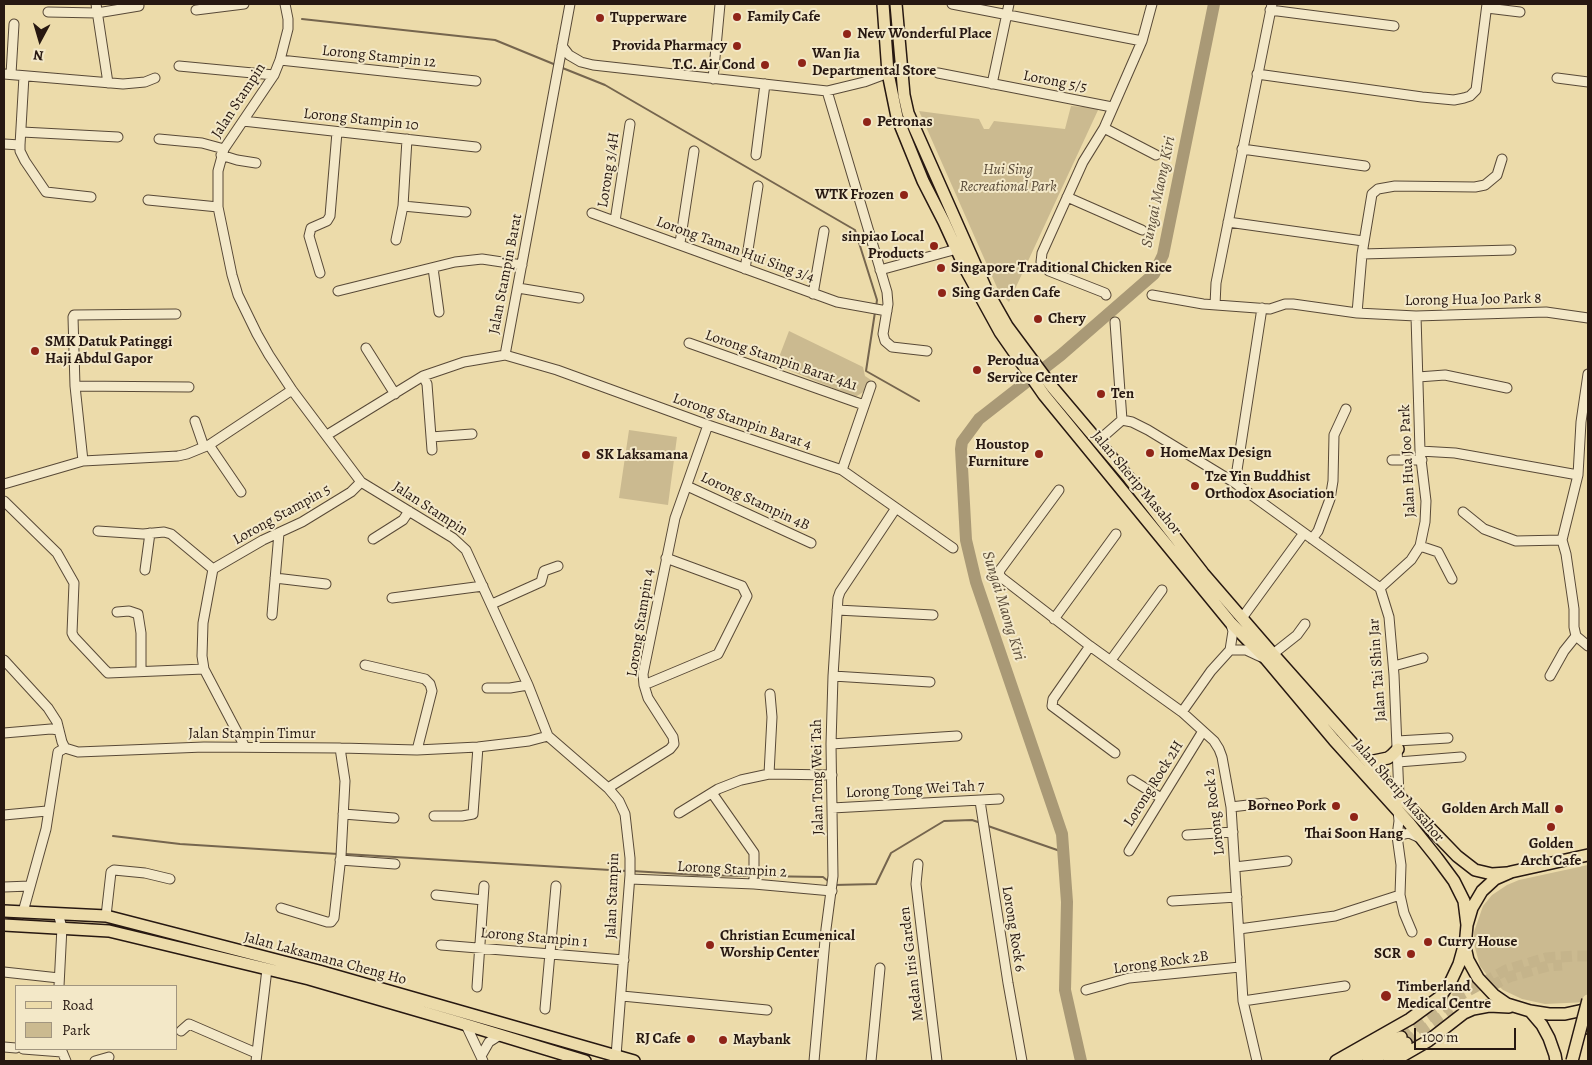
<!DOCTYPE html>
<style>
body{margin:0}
#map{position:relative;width:1592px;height:1065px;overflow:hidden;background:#ecdbaa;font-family:Alegreya,serif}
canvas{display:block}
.frame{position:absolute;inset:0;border:5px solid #271811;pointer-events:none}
.legend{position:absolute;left:15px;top:985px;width:162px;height:65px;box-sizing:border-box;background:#f3e8c8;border:1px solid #a1957f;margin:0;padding:6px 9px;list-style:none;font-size:15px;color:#271811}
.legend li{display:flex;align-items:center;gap:10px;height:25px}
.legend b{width:25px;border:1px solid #a1957f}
.north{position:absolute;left:15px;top:15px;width:50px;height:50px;-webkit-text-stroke:4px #f3e8c8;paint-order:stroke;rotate:186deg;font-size:14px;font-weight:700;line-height:20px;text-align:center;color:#271811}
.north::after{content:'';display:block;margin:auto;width:18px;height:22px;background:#271811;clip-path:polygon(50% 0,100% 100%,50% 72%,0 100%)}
.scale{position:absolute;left:1414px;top:1028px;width:102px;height:22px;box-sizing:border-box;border:2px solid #271811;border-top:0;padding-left:6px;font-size:15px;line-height:18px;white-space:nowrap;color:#271811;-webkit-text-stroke:4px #f3e8c8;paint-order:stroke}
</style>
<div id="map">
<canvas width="1592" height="1065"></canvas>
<div class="frame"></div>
<ul class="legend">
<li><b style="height:6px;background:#ecdbaa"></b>Road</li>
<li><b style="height:14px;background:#cbba90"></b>Park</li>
</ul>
<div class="north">N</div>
<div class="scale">100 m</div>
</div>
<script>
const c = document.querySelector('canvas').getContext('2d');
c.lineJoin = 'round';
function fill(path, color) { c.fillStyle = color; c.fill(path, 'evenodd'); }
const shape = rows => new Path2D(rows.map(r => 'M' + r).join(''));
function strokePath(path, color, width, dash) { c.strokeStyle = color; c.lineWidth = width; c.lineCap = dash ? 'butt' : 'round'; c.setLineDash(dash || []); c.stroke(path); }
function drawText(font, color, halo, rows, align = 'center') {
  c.font = font + ' Alegreya,serif'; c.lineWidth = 4; c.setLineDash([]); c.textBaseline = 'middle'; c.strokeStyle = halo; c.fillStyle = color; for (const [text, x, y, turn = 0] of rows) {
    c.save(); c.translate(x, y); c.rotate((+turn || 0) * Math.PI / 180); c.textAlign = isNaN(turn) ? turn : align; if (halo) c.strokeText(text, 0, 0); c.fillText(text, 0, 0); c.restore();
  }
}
const green = shape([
 [1071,106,1099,108,1009,302,999,292,919,111,979,119,984,129,989,129,994,121,1065,129],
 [789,331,863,367,865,376,871,380,865,391,855,397,776,365],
 [629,430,677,437,668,505,619,498],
 [1588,865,1588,1002,1545,1004,1522,999,1503,990,1487,975,1480,966,1474,944,1474,932,1483,906,1492,895,1507,885,1519,880]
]);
const stream = shape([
 [302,19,495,40,556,65],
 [560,67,605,85,855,230,877,300,876,307],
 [875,312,866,371,919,401],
 [988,826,1063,852],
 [113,836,180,844,338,854],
 [345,854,627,871],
 [632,871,698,875,752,876],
 [757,876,823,877,828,881],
 [834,885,876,884,891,853,944,821,972,820,981,823]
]);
const river = shape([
 [1081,1061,1065,990,1067,902,1062,834,976,582,966,540,961,449,962,442,979,419,1061,355,1154,274,1163,255,1214,4]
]);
const majorTunnel = shape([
 [1491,986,1509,977,1548,966,1562,965],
 [1401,1037,1457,997,1506,970,1546,958,1574,956,1588,956],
 [1406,1043,1452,1010]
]);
const minor = shape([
 [96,4,108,83],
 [285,4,288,19,288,29,280,60,274,75,224,149,218,171,218,207,232,275,238,295,257,334,269,355,292,390,361,482,453,538,466,550,528,685,548,736,608,788,619,801,625,814,630,858,630,875,616,1056],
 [952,4,1142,41],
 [1487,8,1520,12],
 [196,10,244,4],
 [1270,10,1394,26],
 [48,12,97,13,139,6],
 [562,46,569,55,581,62,593,65,827,91,864,82,888,73],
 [280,60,476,81],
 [179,66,274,75],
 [938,73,1112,107],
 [4,74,123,84,145,82,155,78],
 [11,74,14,24],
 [1257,74,1422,97,1454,100,1464,98,1470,96,1476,90,1487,4],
 [24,76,20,145,20,151,25,161,46,192,91,197],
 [1557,78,1588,82],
 [713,79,720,4],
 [992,84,1009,4],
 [827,91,887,292,888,304,883,334,885,341,892,347,927,351],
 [243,121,476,147],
 [1104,128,1156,155],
 [22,132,118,137],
 [159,139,202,143,224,149],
 [4,144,20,145],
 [1242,149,1365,166],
 [221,155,237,160,256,163],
 [756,155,765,84],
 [1067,197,1142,230],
 [148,200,218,207],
 [403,206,466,212],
 [592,213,837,302,887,311],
 [615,221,630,124],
 [1228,222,1363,241],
 [396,240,403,206,407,139],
 [680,243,694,151],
 [1362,254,1511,250],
 [433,268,439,312],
 [745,269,758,186],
 [880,270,957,249],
 [320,273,309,236,311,228,327,221,330,216,337,132],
 [518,288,579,298],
 [338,291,455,262,482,259,522,265],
 [813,294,824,231],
 [1106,295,1105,293,1049,271,1041,262,1042,253,1083,162,1104,128,1142,41,1152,4],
 [1152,295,1203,304,1270,309,1285,304,1293,304,1357,313,1416,316,1546,312,1588,318],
 [1215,305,1216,283,1272,4],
 [1357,313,1362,254,1372,194,1378,189,1395,186,1475,187,1485,185,1497,175,1502,159],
 [1115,322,1122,420],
 [689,343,864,405],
 [366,348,395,394],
 [505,355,557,370,708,425,842,470,953,548],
 [1588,374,1581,422,1578,475,1562,540,1566,554,1574,609,1574,627,1576,636,1588,646],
 [423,376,427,384,432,450],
 [1418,377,1445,375,1507,388],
 [75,386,189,387],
 [195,421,204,447],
 [327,435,423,376,464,362,505,355,570,4],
 [431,437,472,434],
 [1098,441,1122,420,1132,422,1148,430,1235,483,1380,588,1389,617,1394,675,1399,796],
 [209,445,241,492],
 [1420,451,1455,453,1578,475],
 [1392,460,1422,460],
 [83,461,75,386,73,317,74,315,176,314],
 [842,470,871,386],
 [1235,483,1262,308],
 [4,484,83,461,178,456,187,454,209,445,292,390],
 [687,486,811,543],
 [1059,490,1000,570,999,575,1002,578,1090,646,1182,712,1214,741,1219,749,1222,757,1231,807,1243,1001,1257,1061],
 [4,501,57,553,74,583,72,633,74,637,105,670,108,673,204,669],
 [1463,512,1484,529,1516,541,1562,540],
 [98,531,143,534,164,532,171,534,213,569],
 [373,539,403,520,409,511],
 [1312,539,1318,531,1330,499,1333,481,1334,435,1346,409],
 [1420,546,1438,552,1452,579],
 [213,569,203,623,202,656,204,669,245,747],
 [213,569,263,540,302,522,351,492,361,482],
 [145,570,150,533],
 [275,578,326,584],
 [1380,588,1411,560,1420,546,1425,522,1426,501,1420,451,1416,316],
 [392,598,483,586],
 [492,604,541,582,544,571,558,566],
 [837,610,933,615],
 [117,612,129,611,138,614,141,633,141,671],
 [272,615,279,533],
 [1242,618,1304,533],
 [1054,619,1116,534],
 [1090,646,1053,699,1052,706,1115,753],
 [1230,650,1246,650,1261,657],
 [1273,654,1297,635,1305,624],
 [4,660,48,708,57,722,62,742,65,748,78,752,204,747,340,748,417,750,478,747,529,741,548,736],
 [1111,660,1162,590],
 [365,665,425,679,430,684,432,691,417,750],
 [1394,666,1423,658],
 [833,676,930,682],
 [1550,676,1564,651,1576,636],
 [644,685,718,654,747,596,742,586,666,558],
 [487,688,510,688,528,685],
 [1182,712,1211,671,1230,650,1233,631,1230,622],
 [4,733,51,729,59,730],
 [1397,741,1448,738],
 [831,744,957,736],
 [1398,762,1461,757],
 [769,774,772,717,770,694],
 [1132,780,1161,798],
 [608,788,670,749,674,744,673,737,648,698,644,685,643,674,675,518,708,425],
 [712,793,754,853,754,884],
 [980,801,1008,983,1022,1061],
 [1231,807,1265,803],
 [832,808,999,799],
 [1398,810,1399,821,1397,836,1401,865,1400,895,1404,913,1412,932],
 [679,813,718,789,741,780,769,774,832,775],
 [343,814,394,818],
 [4,815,47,811],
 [434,816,462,816,473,814,478,747],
 [1187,835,1233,832],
 [1397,836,1409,833,1420,838],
 [1129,851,1203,731],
 [340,860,395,864],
 [918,864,916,884,937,1061],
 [1235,867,1287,861],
 [630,879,754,884,832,891],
 [4,887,30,886],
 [436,895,483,900],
 [1172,901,1237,897],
 [281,908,327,922,331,922,334,918,341,856,345,781,340,748],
 [23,912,46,829,58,752,65,748],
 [58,914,62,927,59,986],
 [106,916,111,872,114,870,145,873,170,879],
 [1239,929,1335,916,1400,895],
 [441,945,624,960],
 [4,972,59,978],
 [477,987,484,886],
 [1086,990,1129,978,1240,967],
 [622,996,767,1010],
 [1243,1001,1345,986],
 [545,1009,556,886],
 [466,1025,483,1061],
 [181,1031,189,1024,256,1053],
 [4,1047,16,1048],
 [23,1049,62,1052],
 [61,1049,66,1061],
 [481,1056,489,1042,500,1035],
 [95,1061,109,1057],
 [256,1061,267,969],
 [814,1061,826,929,833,876,831,744,833,676,838,598,840,592,896,508],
 [871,1061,880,968]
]);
const major = shape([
 [883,4,888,73,897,117,923,181,944,222,966,270,1000,332,1044,395,1230,622,1266,659,1334,740,1409,823,1437,858,1454,881,1464,901,1467,925],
 [896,4,904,95,908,113,986,289,1007,326,1053,388,1129,478,1203,573,1273,654,1399,796,1457,856,1475,870,1492,874,1507,873],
 [1369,762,1388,758,1392,755,1398,749],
 [1588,855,1511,872,1495,879,1482,891,1472,908,1467,925,1465,947,1468,960,1478,978,1494,995,1507,1004,1530,1011,1549,1014,1565,1014,1588,1009],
 [4,911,106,916,319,971,634,1061],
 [4,925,109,931,309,979,457,1022,585,1061],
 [1530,1011,1542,1025,1549,1038,1555,1055,1556,1061],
 [1351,1058,1376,1049,1401,1037],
 [1336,1061,1410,1019,1440,997,1451,981,1459,964,1464,946],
 [1368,1061,1406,1043],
 [1389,1061,1402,1056,1428,1041,1464,1013,1473,1009,1489,1006,1509,1007],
 [1582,1061,1588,1040]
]);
const majorBridge = shape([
 [1572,1061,1588,1000]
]);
const markers = [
 [737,17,5,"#8f2418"],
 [600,18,5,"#8f2418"],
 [847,34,5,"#8f2418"],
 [737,46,5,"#8f2418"],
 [802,63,5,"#8f2418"],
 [765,65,5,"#8f2418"],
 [867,122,5,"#8f2418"],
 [904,195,5,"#8f2418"],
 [934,246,5,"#8f2418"],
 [941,268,5,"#8f2418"],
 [942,293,5,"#8f2418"],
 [1038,319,5,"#8f2418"],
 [35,351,5,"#8f2418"],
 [977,370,5,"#8f2418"],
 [1101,394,5,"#8f2418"],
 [1150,453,5,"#8f2418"],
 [1039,454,5,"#8f2418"],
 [586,455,5,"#8f2418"],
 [1195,486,5,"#8f2418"],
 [1336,806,5,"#8f2418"],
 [1559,809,5,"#8f2418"],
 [1354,817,5,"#8f2418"],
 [1551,827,5,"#8f2418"],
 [1428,942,5,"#8f2418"],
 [710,945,5,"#8f2418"],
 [1411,954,5,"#8f2418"],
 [1386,996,6,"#8f2418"],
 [691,1039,5,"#8f2418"],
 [723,1040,5,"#8f2418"]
];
const poiNames = [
 ["Family Cafe",747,17],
 ["Tupperware",610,18],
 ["New Wonderful Place",857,34],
 ["Provida Pharmacy",727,46,"right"],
 ["Wan Jia",812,54],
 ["Departmental Store",812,71],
 ["T.C. Air Cond",755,65,"right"],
 ["Petronas",877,122],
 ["WTK Frozen",894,195,"right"],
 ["sinpiao Local",924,237,"right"],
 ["Products",924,254,"right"],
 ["Singapore Traditional Chicken Rice",951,268],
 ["Sing Garden Cafe",952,293],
 ["Chery",1048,319],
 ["SMK Datuk Patinggi",45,342],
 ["Haji Abdul Gapor",45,359],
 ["Perodua",987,361],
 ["Service Center",987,378],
 ["Ten",1111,394],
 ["Houstop",1029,445,"right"],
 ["Furniture",1029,462,"right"],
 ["HomeMax Design",1160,453],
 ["SK Laksamana",596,455],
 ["Tze Yin Buddhist",1205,477],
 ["Orthodox Asociation",1205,494],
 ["Borneo Pork",1326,806,"right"],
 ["Golden Arch Mall",1549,809,"right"],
 ["Thai Soon Hang",1354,834,"center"],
 ["Golden",1551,844,"center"],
 ["Arch Cafe",1551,861,"center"],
 ["Christian Ecumenical",720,936],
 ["Worship Center",720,953],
 ["Curry House",1438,942],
 ["SCR",1401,954,"right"],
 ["Timberland",1397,987],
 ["Medical Centre",1397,1004],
 ["RJ Cafe",681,1039,"right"],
 ["Maybank",733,1040]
];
const streetNames = [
 ["Lorong Stampin 12",379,57,6],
 ["Lorong 5/5",1055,82,11],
 ["Jalan Stampin",239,101,-57],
 ["Lorong Stampin 10",361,120,6],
 ["Lorong 3/4H",609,170,-81],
 ["Lorong Taman Hui Sing 3/4",735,250,20],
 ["Jalan Stampin Barat",506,274,-79],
 ["Lorong Hua Joo Park 8",1473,300,-1],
 ["Lorong Stampin Barat 4A1",781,361,19],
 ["Lorong Stampin Barat 4",742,422,19],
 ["Jalan Hua Joo Park",1408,461,-93],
 ["Jalan Sherip Masahor",1136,483,50],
 ["Lorong Stampin 4B",755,502,25],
 ["Jalan Stampin",430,509,33],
 ["Lorong Stampin 5",282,515,-29],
 ["Lorong Stampin 4",641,623,-81],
 ["Jalan Tai Shin Jar",1378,670,-94],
 ["Jalan Stampin Timur",252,734],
 ["Jalan Tong Wei Tah",818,777,-91],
 ["Lorong Rock 2H",1154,784,-58],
 ["Lorong Tong Wei Tah 7",915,790,-3],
 ["Jalan Sherip Masahor",1398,791,49],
 ["Lorong Rock 2",1215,812,-97],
 ["Lorong Stampin 2",732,870,3],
 ["Jalan Stampin",613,896,-88],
 ["Lorong Rock 6",1013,929,81],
 ["Lorong Stampin 1",534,938,5],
 ["Jalan Laksamana Cheng Ho",325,959,15],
 ["Lorong Rock 2B",1161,963,-8],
 ["Medan Iris Garden",912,964,-97]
];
const parkNames = [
 ["Hui Sing",1008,170],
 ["Recreational Park",1008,187]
];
const waterNames = [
 ["Sungai Maong Kiri",1159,192,-78],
 ["Sungai Maong Kiri",1003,606,73]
];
fill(green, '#cbba90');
strokePath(stream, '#75654e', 2);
strokePath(river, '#a99976', 12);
strokePath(majorTunnel, '#c5b48b', 11, [11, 5.5]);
strokePath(minor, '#584937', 11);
strokePath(major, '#271811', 14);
strokePath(minor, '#f3e8c8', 9);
strokePath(major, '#ecdbaa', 11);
strokePath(majorBridge, '#271811', 14, []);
strokePath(majorBridge, '#ecdbaa', 11);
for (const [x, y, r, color] of markers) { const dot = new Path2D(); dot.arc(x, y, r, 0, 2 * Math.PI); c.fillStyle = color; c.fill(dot); strokePath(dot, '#f3e8c8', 2); }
drawText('bold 15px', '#271811', '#f3e8c8', poiNames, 'left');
drawText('15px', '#271811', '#f3e8c8', streetNames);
drawText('italic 15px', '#584937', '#f3e8c8', parkNames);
drawText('italic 16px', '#5b4c39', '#f3e8c8', waterNames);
</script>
